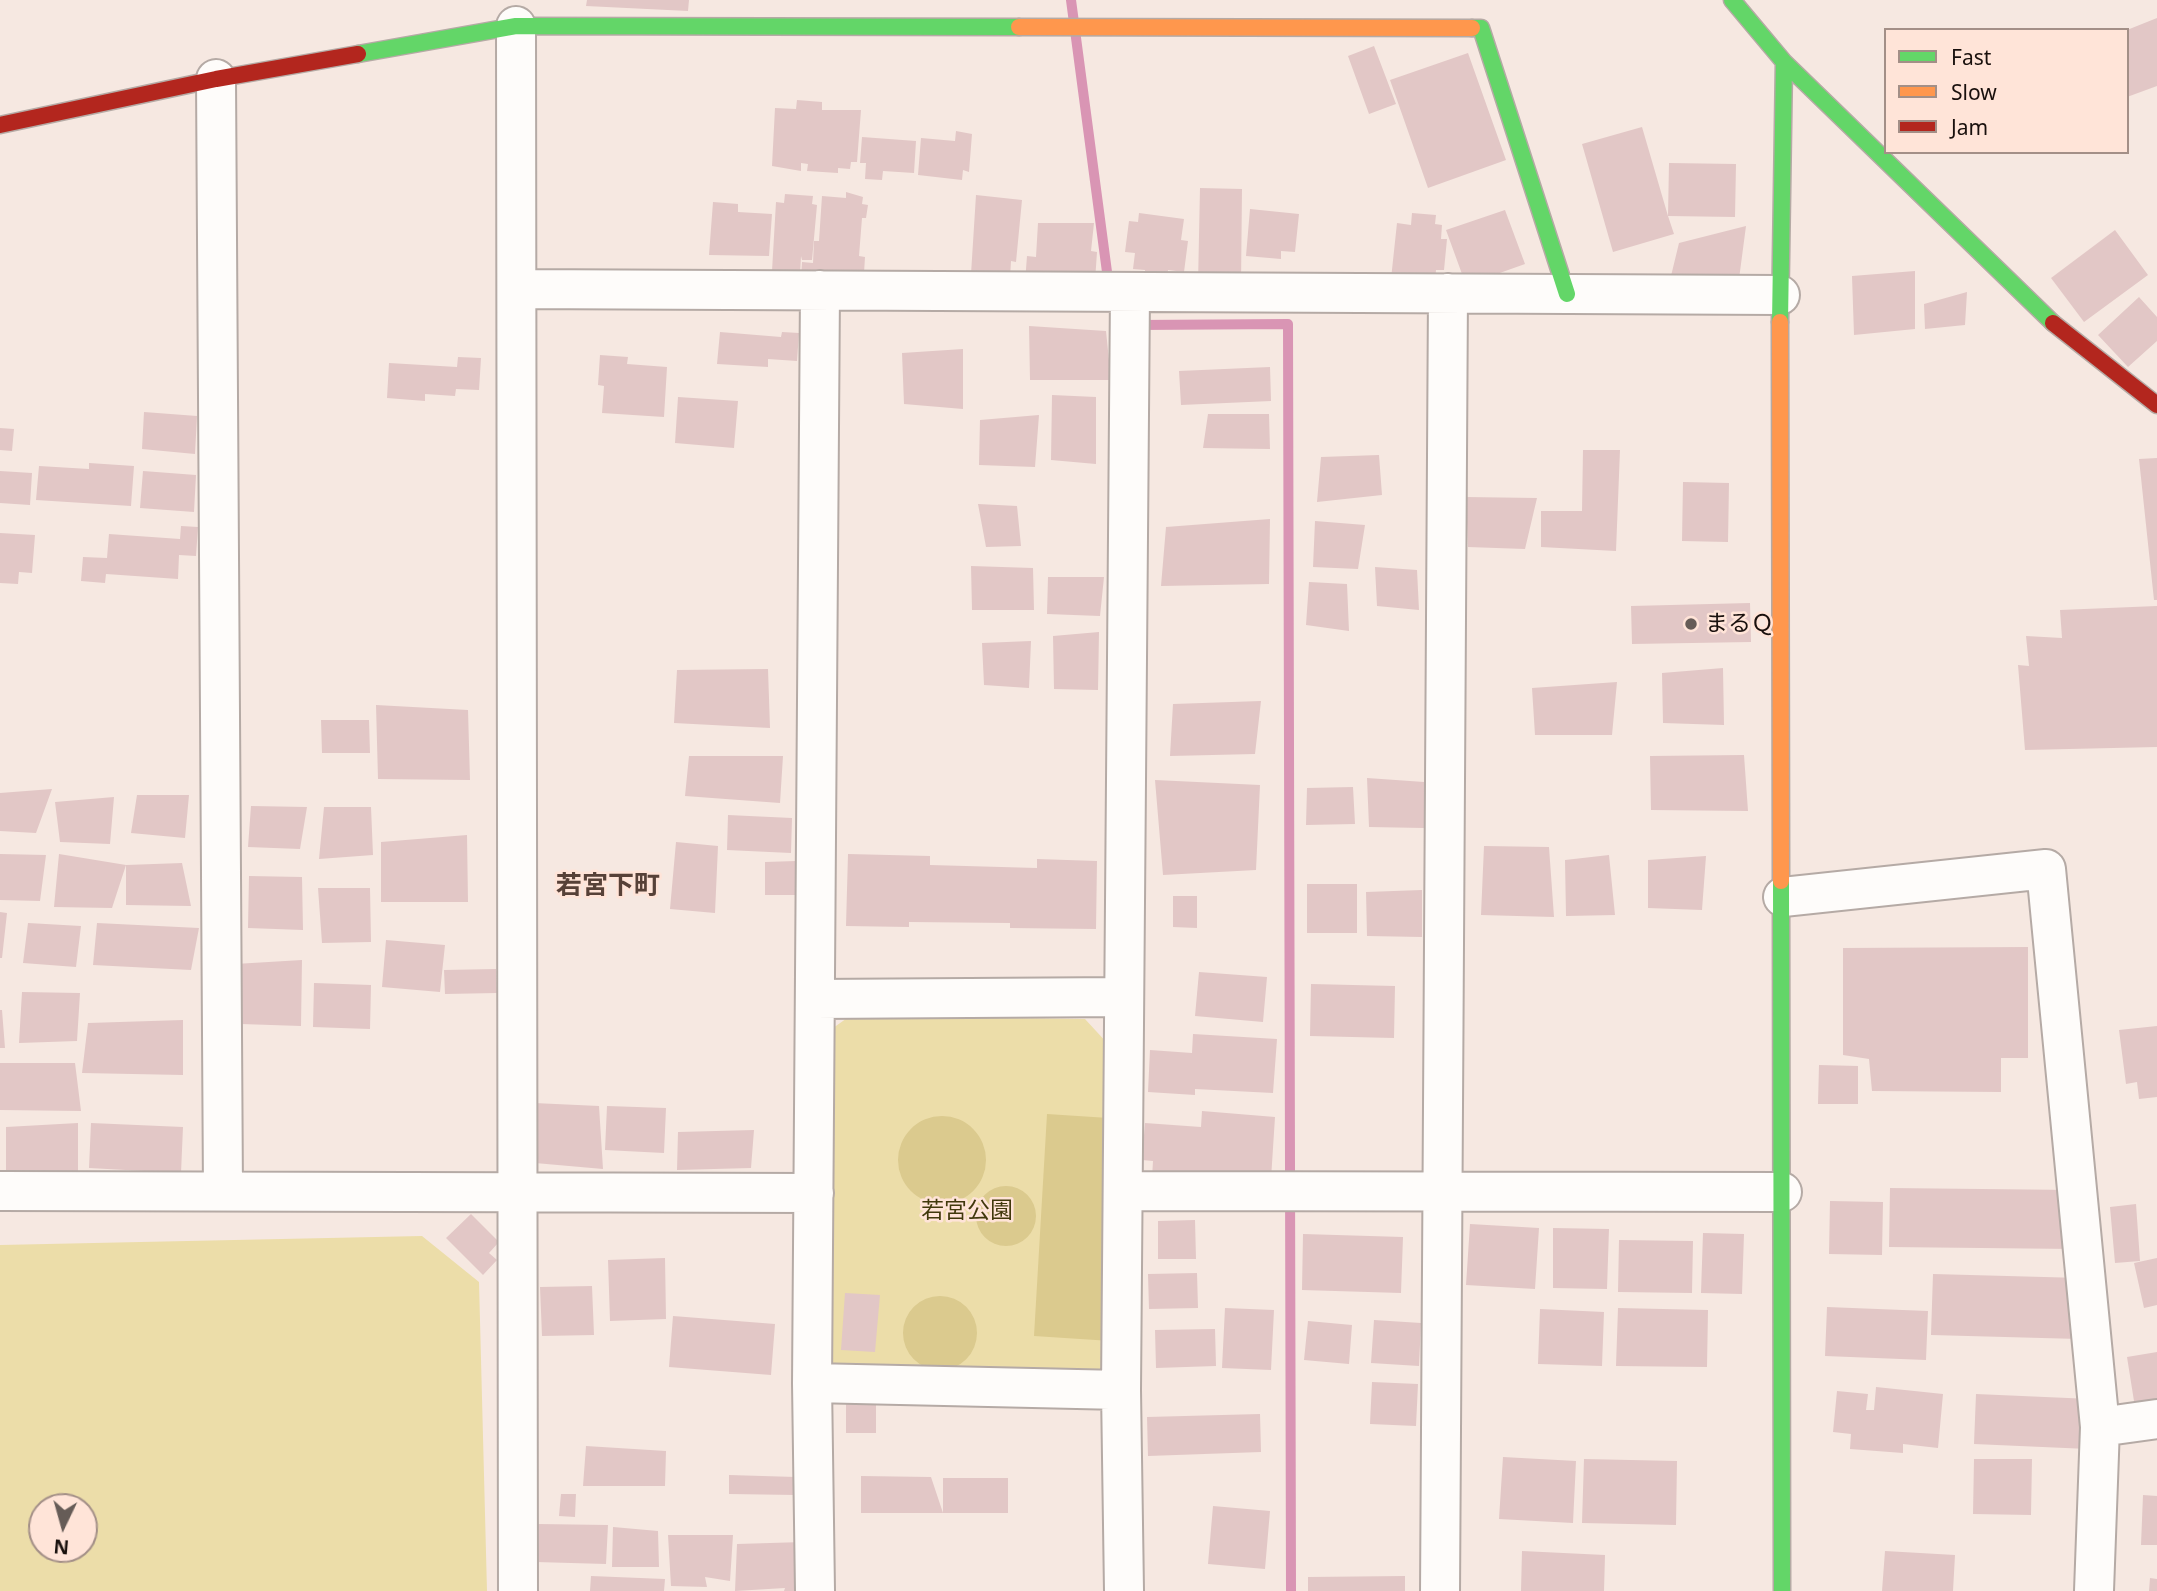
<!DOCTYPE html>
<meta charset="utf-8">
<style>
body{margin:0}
#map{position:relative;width:2157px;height:1591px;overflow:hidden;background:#f6e8e1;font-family:"Noto Sans",sans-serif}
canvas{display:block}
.legend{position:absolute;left:1884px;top:28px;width:245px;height:126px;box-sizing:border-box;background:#ffe4d8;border:2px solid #a38f87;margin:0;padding:9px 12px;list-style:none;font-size:21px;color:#19100d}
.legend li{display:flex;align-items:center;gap:14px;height:35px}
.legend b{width:35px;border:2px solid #a38f87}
.north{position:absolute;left:28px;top:1493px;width:70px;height:70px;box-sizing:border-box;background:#ffe4d8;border:2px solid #a38f87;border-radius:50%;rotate:185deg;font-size:19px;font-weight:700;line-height:28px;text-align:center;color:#19100d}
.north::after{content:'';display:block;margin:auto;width:24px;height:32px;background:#665c57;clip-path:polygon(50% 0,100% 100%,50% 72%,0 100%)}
</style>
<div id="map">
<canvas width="2157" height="1591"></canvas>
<ul class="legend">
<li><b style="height:9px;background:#63d668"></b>Fast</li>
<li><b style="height:9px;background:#ff974d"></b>Slow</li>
<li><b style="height:9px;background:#b3261e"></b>Jam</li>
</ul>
<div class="north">N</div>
</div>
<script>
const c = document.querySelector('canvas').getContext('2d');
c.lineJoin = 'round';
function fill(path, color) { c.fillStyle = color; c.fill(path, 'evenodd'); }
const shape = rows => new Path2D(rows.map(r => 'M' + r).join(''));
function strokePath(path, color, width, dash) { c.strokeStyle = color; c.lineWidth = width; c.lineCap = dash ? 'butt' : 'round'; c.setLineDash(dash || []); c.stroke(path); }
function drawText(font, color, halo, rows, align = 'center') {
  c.font = font + ' "Noto Sans","Noto Sans JP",sans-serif'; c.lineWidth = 5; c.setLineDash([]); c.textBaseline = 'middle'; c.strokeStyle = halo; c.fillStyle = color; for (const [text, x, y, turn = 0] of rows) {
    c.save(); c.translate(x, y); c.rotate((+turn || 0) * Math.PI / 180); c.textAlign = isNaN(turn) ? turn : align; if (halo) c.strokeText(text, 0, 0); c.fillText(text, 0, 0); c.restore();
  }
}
const green = shape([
 [850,1016,1085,1019,1108,1044,1113,1384,819,1378,826,1033],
 [422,1236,479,1282,487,1591,0,1591,0,1245],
 [42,1507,84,1507,84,1549,42,1549]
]);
const forest = shape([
 [1047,1114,1124,1119,1111,1341,1034,1336],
 '898 1160a44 44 0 1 1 88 0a44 44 0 1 1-88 0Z',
 '976 1216a30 30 0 1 1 60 0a30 30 0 1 1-60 0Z',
 '903 1333a37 37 0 1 1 74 0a37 37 0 1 1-74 0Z'
]);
const stream = shape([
 [1071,0,1109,287],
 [1137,325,1288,324,1291,1591]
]);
const building = shape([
 [587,0,689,0,688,11,586,6],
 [2157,18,2157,86,2127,97,2127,30],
 [1374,46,1396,104,1369,114,1348,56],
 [1468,53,1506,160,1428,188,1390,80],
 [797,100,822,102,822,110,861,110,857,162,851,162,850,169,838,168,838,173,807,171,808,164,801,163,801,171,772,166,775,108,796,109],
 [1642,127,1668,216,1669,163,1736,164,1735,217,1668,216,1674,234,1613,252,1582,144],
 [956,131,972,134,969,172,963,170,962,180,918,175,921,138,955,141],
 [862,137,916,141,914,173,883,171,882,180,865,179,866,163,860,163],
 [1200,188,1242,189,1241,285,1198,284],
 [846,192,863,197,862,204,868,205,866,218,862,218,859,256,865,257,864,273,801,278,802,262,813,263,814,241,819,241,822,196,846,198],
 [785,194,813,196,812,204,817,205,812,260,802,260,801,256,800,275,772,271,776,202,784,203],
 [976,195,1022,200,1016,262,1011,261,1010,278,971,274],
 [713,202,738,204,738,212,772,214,769,256,709,255],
 [1250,209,1299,214,1295,252,1281,251,1281,259,1246,256],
 [1505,210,1525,264,1466,285,1446,230],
 [1139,213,1184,219,1181,240,1188,241,1184,272,1168,270,1167,280,1145,277,1145,270,1133,269,1135,253,1125,252,1129,221,1138,222],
 [1412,213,1436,215,1435,224,1442,225,1441,239,1447,239,1444,270,1436,270,1435,283,1391,279,1397,223,1411,225],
 [1038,223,1094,223,1091,251,1097,252,1095,281,1025,282,1027,256,1036,257],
 [1746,226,1739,279,1671,276,1679,243],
 [2115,230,2148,275,2084,322,2051,278],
 [1915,271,1915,329,1854,335,1852,276],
 [1967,292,1965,325,1925,329,1924,304],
 [2139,297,2157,317,2157,341,2128,367,2098,335],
 [1029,326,1106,331,1111,380,1030,380],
 [720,332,781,337,782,332,799,333,797,361,768,359,768,367,717,364],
 [963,349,963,409,904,404,902,353],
 [600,355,628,357,627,364,667,367,664,417,602,413,604,386,598,385],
 [458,357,481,358,479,390,456,389,455,396,425,394,425,401,387,398,389,363,457,367],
 [1270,367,1271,401,1181,405,1179,371],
 [1052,395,1096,397,1096,464,1051,460],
 [678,397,738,401,734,448,675,443],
 [144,412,197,416,195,454,142,449],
 [1208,414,1269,414,1270,449,1203,448],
 [1039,415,1035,467,979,465,980,420],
 [0,428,14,429,12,451,0,450],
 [1583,450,1620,450,1616,551,1541,547,1541,511,1582,511],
 [1379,455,1382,495,1317,502,1321,457],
 [2157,458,2157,600,2154,600,2139,459],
 [89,463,134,466,131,506,36,500,39,466,89,469],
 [0,471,32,473,30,505,0,503],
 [143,471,196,475,194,512,140,508],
 [1683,482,1729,483,1728,542,1682,541],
 [1466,497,1537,498,1525,549,1468,547],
 [978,504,1017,506,1021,546,986,547],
 [1270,519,1269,584,1161,586,1166,527],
 [1315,521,1365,525,1358,569,1313,567],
 [181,526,198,527,196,556,179,555,178,579,106,574,105,583,81,581,83,557,107,558,109,534,180,539],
 [0,533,35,535,32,573,19,572,18,584,0,583],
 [971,566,1033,568,1034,610,972,610],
 [1375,567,1417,570,1419,610,1377,606],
 [1048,577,1104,577,1100,616,1047,614],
 [1309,582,1347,584,1349,631,1306,625],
 [1750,603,1751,642,1632,644,1631,606],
 [2157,606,2157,747,2025,750,2018,665,2029,666,2026,636,2062,638,2060,610],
 [1099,632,1098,690,1054,689,1053,636],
 [1031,641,1029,688,984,685,982,643],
 [1723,668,1724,725,1663,723,1662,673],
 [768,669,770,728,674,723,677,670],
 [1617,682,1612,735,1535,735,1532,688],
 [1261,701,1255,754,1170,756,1173,704],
 [376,705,468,710,470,780,378,779],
 [321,720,369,720,370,753,322,753],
 [1744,755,1748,811,1651,810,1650,756],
 [689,756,783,756,780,803,685,796],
 [1367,778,1424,782,1424,828,1369,827],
 [1155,780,1260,785,1256,870,1163,875],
 [1353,787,1355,824,1306,825,1307,788],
 [52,789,36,833,0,831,0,793],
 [137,795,189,795,185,838,131,833],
 [114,797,110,844,60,842,55,802],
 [251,806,307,807,300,849,248,847],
 [324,807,371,807,373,855,319,859],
 [728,815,792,818,791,853,727,850],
 [467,835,468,902,381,902,381,842],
 [676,842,718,846,715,913,670,909],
 [1484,846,1549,847,1554,917,1481,915],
 [0,854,46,855,40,901,0,900],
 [59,854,126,865,112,908,54,907],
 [848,854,930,856,930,865,1037,868,1037,859,1097,861,1096,929,1010,928,1010,923,909,922,909,927,846,926],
 [1609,855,1615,915,1566,916,1565,860],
 [1706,856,1702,910,1648,908,1648,860],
 [796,861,796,895,765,895,765,862],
 [182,863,191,906,126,905,126,865],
 [249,876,302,877,303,930,248,928],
 [1307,884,1357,884,1357,933,1307,933],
 [318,888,370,888,371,942,322,943],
 [1422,890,1422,937,1367,936,1366,892],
 [1173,896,1197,896,1197,928,1173,927],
 [0,912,7,913,2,958,0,958],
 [28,923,81,926,76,967,23,963],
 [97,923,199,928,191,970,93,965],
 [386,940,445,945,440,992,382,987],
 [2028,947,2028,1058,2001,1058,2001,1092,1872,1091,1869,1059,1843,1055,1843,948],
 [302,960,301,1026,241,1024,235,964],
 [496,969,497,993,445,994,444,970],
 [1199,972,1267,977,1263,1022,1195,1016],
 [314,983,371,985,370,1029,313,1027],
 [1311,984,1395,986,1394,1038,1310,1036],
 [22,992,80,993,77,1041,19,1043],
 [0,1010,2,1010,5,1048,0,1048],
 [183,1020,183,1075,82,1073,88,1023],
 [2157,1026,2157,1097,2139,1099,2137,1082,2126,1084,2119,1030],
 [1193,1034,1277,1039,1273,1093,1195,1089,1195,1095,1148,1092,1150,1050,1192,1053],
 [0,1063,75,1063,81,1111,0,1110],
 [1819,1065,1858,1066,1858,1104,1818,1104],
 [534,1103,599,1106,603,1169,535,1163],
 [607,1106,666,1108,664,1153,605,1150],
 [1202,1111,1275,1117,1271,1179,1152,1178,1153,1161,1142,1160,1145,1123,1201,1127],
 [78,1123,78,1182,6,1181,6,1127],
 [91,1123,183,1127,181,1173,89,1168],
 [754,1130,751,1168,677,1170,678,1132],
 [1890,1188,2074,1190,2074,1249,1889,1247],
 [1830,1201,1883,1202,1882,1255,1829,1254],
 [2136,1204,2140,1261,2115,1263,2110,1207],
 [471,1214,499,1242,489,1253,497,1260,483,1275,446,1238],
 [1195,1220,1196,1259,1158,1259,1158,1221],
 [1470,1224,1539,1228,1535,1289,1466,1285],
 [1553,1228,1609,1229,1607,1289,1553,1288],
 [1703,1233,1744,1234,1742,1294,1701,1293],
 [1303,1234,1403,1237,1401,1293,1302,1290],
 [1619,1240,1693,1241,1692,1293,1618,1292],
 [665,1258,666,1319,610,1321,608,1260],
 [2157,1258,2157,1305,2144,1308,2134,1263],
 [1197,1273,1198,1308,1149,1309,1148,1274],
 [1933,1274,2081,1278,2079,1339,1931,1335],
 [592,1286,594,1335,542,1336,540,1287],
 [845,1293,880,1295,875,1352,841,1350],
 [1827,1307,1928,1311,1926,1360,1825,1356],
 [1225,1308,1274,1310,1271,1370,1222,1368],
 [1618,1308,1708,1310,1707,1367,1616,1366],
 [1540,1309,1604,1312,1602,1366,1538,1364],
 [673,1316,775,1324,771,1375,669,1367],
 [1374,1320,1421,1323,1419,1366,1371,1363],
 [1308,1321,1352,1325,1349,1364,1304,1360],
 [1215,1329,1216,1366,1156,1368,1155,1330],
 [2157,1352,2157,1417,2137,1420,2127,1357],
 [1372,1382,1418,1384,1416,1426,1370,1424],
 [1876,1387,1943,1394,1938,1448,1903,1444,1903,1453,1850,1449,1851,1434,1833,1432,1837,1391,1868,1394,1866,1410,1874,1410],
 [1976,1394,2091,1399,2088,1449,1974,1444],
 [876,1403,876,1433,846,1433,846,1404],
 [1260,1414,1261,1452,1148,1456,1147,1417],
 [586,1446,666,1451,665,1486,583,1486],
 [1503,1457,1576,1461,1573,1523,1499,1519],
 [1584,1459,1677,1461,1676,1525,1582,1523],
 [1974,1459,2032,1459,2031,1515,1973,1514],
 [729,1475,796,1477,796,1495,729,1494],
 [861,1476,931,1477,943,1513,943,1478,1008,1478,1008,1513,861,1513],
 [561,1494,576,1494,575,1517,559,1516],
 [2143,1495,2157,1496,2157,1545,2141,1545],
 [1213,1506,1270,1511,1265,1569,1208,1564],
 [538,1524,608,1525,606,1564,536,1562],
 [613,1527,658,1531,659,1567,612,1567],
 [668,1535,733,1535,730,1581,705,1577,707,1587,671,1586],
 [803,1542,801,1591,784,1591,785,1588,735,1591,737,1544],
 [1522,1551,1605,1555,1604,1591,1521,1591],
 [1885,1551,1955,1555,1953,1591,1882,1591],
 [591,1576,665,1579,664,1591,590,1591],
 [1405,1576,1405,1591,1308,1591,1308,1577],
 [2150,1578,2157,1579,2157,1591,2149,1591]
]);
const street = shape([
 [516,26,518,1591],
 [216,79,223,1190],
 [518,289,1780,295],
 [1783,897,2046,869,2100,1427,2157,1419],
 [815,999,1124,997],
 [0,1191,814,1193],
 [1123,1191,1782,1192],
 [812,1383,1121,1390],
 [815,1591,812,1383,820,290],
 [1124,1591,1121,1390,1130,292],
 [1440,1591,1448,293],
 [2094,1591,2100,1427]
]);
const fast = shape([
 [1732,0,1784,62,2053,323],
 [1472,28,1481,28,1567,294],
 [358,54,516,26,1019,27],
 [1780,322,1784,62],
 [1781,881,1782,1591]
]);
const slow = shape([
 [1019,27,1472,28],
 [1780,322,1781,881]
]);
const jam = shape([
 [0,125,216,79,358,54],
 [2053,323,2157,405]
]);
const markers = [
 [1691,624,7,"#665c57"]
];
const poiNames = [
 ["まるＱ",1705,624]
];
const parkNames = [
 ["若宮公園",967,1211]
];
const quarterNames = [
 ["若宮下町",608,887]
];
fill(green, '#ecdda9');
fill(forest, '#dbca8e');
strokePath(stream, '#d995b4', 10);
fill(building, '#e2c7c6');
strokePath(street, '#b5aaa5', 42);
strokePath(fast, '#b5aaa5', 19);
strokePath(slow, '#b5aaa5', 19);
strokePath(jam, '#b5aaa5', 19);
strokePath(street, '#fefcfa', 38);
strokePath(fast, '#63d668', 16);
strokePath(slow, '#ff974d', 16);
strokePath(jam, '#b3261e', 16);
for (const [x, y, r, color] of markers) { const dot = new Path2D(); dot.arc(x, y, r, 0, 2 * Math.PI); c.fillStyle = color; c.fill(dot); strokePath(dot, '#ffe4d8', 2.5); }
drawText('23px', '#19100d', '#ffe4d8', poiNames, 'left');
drawText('23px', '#41390c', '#ffe4d8', parkNames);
drawText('bold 26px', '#574138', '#ffe4d8', quarterNames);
</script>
